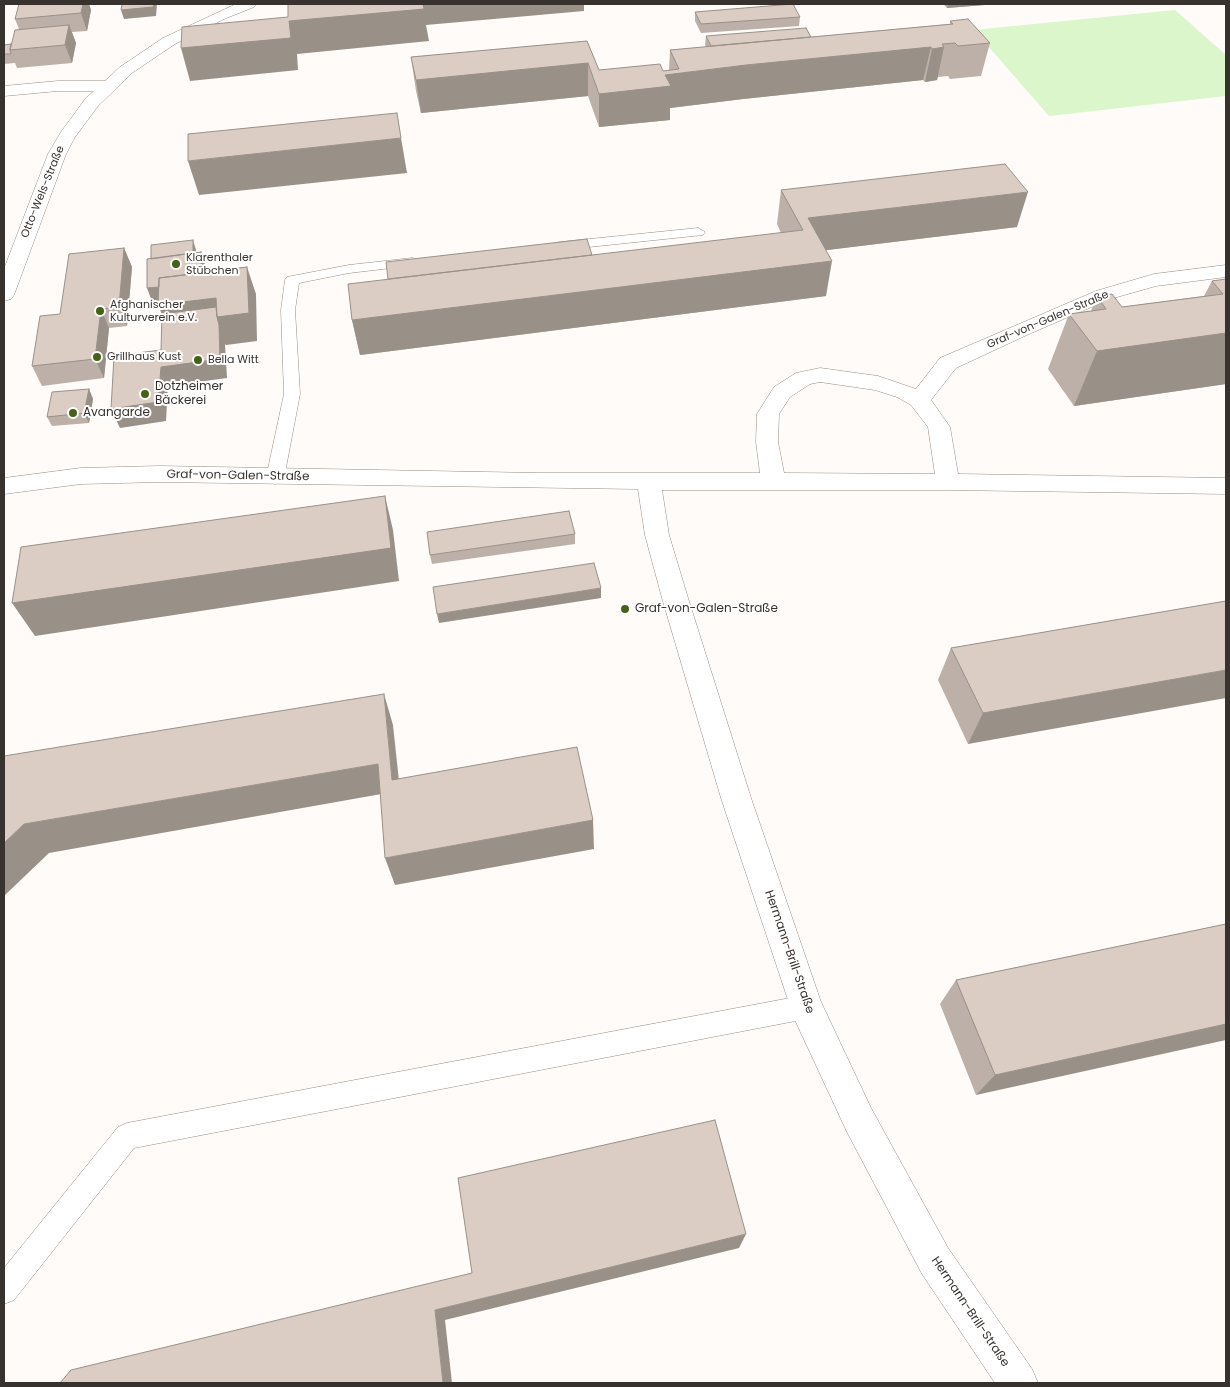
<!DOCTYPE html>
<meta charset="utf-8">
<style>
body{margin:0}
#map{position:relative;width:1230px;height:1387px;overflow:hidden;background:#fefbf9;font-family:Poppins,sans-serif}
canvas{display:block}
.frame{position:absolute;inset:0;border:5px solid #38322f;pointer-events:none}
</style>
<div id="map">
<canvas width="1230" height="1387"></canvas>
<div class="frame"></div>
</div>
<script>
const c = document.querySelector('canvas').getContext('2d');
c.lineJoin = 'round';
function fill(path, color) { c.fillStyle = color; c.fill(path, 'evenodd'); }
const shape = rows => new Path2D(rows.map(r => 'M' + r).join(''));
function strokePath(path, color, width, dash) { c.strokeStyle = color; c.lineWidth = width; c.lineCap = dash ? 'butt' : 'round'; c.setLineDash(dash || []); c.stroke(path); }
function drawText(font, color, halo, rows, align = 'center') {
  c.font = font + ' Poppins,sans-serif'; c.lineWidth = 4; c.setLineDash([]); c.textBaseline = 'middle'; c.strokeStyle = halo; c.fillStyle = color; for (const [text, x, y, turn = 0] of rows) {
    c.save(); c.translate(x, y); c.rotate((+turn || 0) * Math.PI / 180); c.textAlign = isNaN(turn) ? turn : align; if (halo) c.strokeText(text, 0, 0); c.fillText(text, 0, 0); c.restore();
  }
}
const green = shape([
 [1175,10,1226,55,1226,96,1049,116,974,30]
]);
const lane = shape([
 [698,228,705,232,703,235,560,250,555,249,553,246,555,243,560,242,698,228],
 [412,258,417,259,419,262,417,265,349,273,299,283,295,310,300,394,284,478,281,482,275,484,269,482,266,478,284,394,281,310,285,280,287,277,292,276,349,265,412,258],
 [806,995,815,999,818,1007,815,1015,806,1019,134,1148,14,1300,4,1304,4,1268,118,1127,127,1123,806,995]
]);
const street = shape([
 [236,4,257,4,254,7,224,19,175,44,132,73,98,106,75,137,66,154,14,295,11,299,4,301,4,269,48,154,61,132,86,98,94,91,58,91,4,96,4,86,58,81,105,81,120,67,163,38,236,4],
 [1226,265,1226,277,1156,286,1110,299,1029,334,956,368,931,400,950,427,958,474,1226,478,1226,494,948,490,662,490,669,535,688,598,751,798,821,1002,871,1108,948,1248,1032,1369,1038,1383,995,1383,922,1274,847,1132,794,1018,721,798,662,598,645,535,638,489,160,482,81,484,4,494,4,478,81,468,160,466,538,473,760,473,756,442,757,414,774,387,796,373,820,368,878,376,916,389,940,358,1096,291,1154,274,1226,265],
 [820,382,875,390,897,397,911,405,928,427,935,474,784,473,778,442,779,414,790,397,810,384,820,382]
]);
const wall = shape([
 [19,4,89,4,91,10,87,31,72,32,76,43,72,63,17,68,15,63,4,64,4,45,11,44,19,29,15,19],
 [943,4,997,4,947,8],
 [695,12,800,17,799,26,701,33,695,21],
 [950,21,990,43,981,76,950,79,948,76,938,77,937,80,925,82,923,80,743,99,670,108,670,120,599,127,588,96,421,113,416,91,411,57,587,41,599,70,663,71,669,70,670,50,706,47,705,45,706,36,811,37,950,24],
 [781,190,1017,227,826,250,826,296,360,355,352,320,781,233,777,224],
 [124,248,132,267,127,326,109,328,104,378,42,386,32,366,60,314],
 [1226,279,1226,384,1074,406,1048,369,1069,314,1091,311,1097,296,1122,307,1204,296,1212,281],
 [89,389,93,399,89,423,52,426,47,417],
 [575,534,575,544,432,564,430,555],
 [1226,601,968,744,938,680,951,648],
 [1226,924,976,1095,940,1004,956,980]
]);
const shadedWall = shape([
 [83,4,89,4,91,10,87,31,81,13],
 [148,4,158,4,157,4,156,16,124,19,121,10],
 [423,4,584,4,584,11,426,25,429,41,297,54,298,70,190,81,181,48,289,21],
 [948,4,997,4,947,8],
 [69,25,76,43,72,63,65,45],
 [931,47,923,80,743,99,670,108,670,120,599,127,599,94,665,75,746,65],
 [944,47,937,80,925,82,932,49],
 [588,63,588,96,421,113,416,80],
 [401,138,407,173,199,195,188,161],
 [1028,192,1017,227,803,253,808,218],
 [193,240,196,250,196,273,154,278],
 [124,248,132,267,127,326,119,307],
 [201,252,207,271,247,267,256,294,257,341,226,345,225,344,227,378,168,386,166,421,120,428,111,409,161,367,169,333,159,307,154,307,147,288],
 [832,261,826,296,360,355,352,320],
 [101,309,109,328,104,378,95,359],
 [1226,333,1226,384,1074,406,1097,351],
 [89,389,93,399,89,423,84,413],
 [385,496,393,530,399,581,35,636,12,603],
 [601,588,601,598,439,623,437,614],
 [1226,670,1226,698,968,744,983,713],
 [384,694,393,725,402,809,392,780],
 [378,764,387,793,49,853,4,896,4,843,24,824],
 [593,820,594,849,395,885,385,858],
 [1226,1024,1226,1040,976,1095,995,1075],
 [746,1234,739,1248,445,1320,452,1383,443,1383,435,1310]
]);
const building = shape([
 [19,4,83,4,81,13,15,19,19,4],
 [122,4,154,4,153,7,121,10,122,4],
 [288,4,423,4,424,9,289,21,291,38,181,48,182,27,288,17,288,4],
 [793,4,800,17,701,24,695,12,793,4],
 [968,19,990,43,958,46,955,43,942,44,944,47,932,49,931,47,746,65,665,75,671,86,599,94,588,63,416,80,411,57,587,41,599,70,660,64,663,71,679,69,670,50,953,24,950,21,968,19],
 [69,25,65,45,10,50,15,30,69,25],
 [806,28,811,37,711,46,706,36,806,28],
 [11,44,10,50,11,54,4,54,4,45,11,44],
 [397,113,401,138,188,161,188,134,397,113],
 [1005,164,1028,192,808,218,832,261,352,320,348,284,803,230,781,190,1005,164],
 [587,239,592,255,388,279,386,262,587,239],
 [193,240,193,253,151,259,151,245,193,240],
 [124,248,119,307,101,309,95,359,32,366,40,316,60,314,69,254,124,248],
 [201,252,201,273,159,278,159,287,147,288,147,259,201,252],
 [247,267,249,313,217,317,216,298,158,305,159,278,247,267],
 [1226,279,1226,333,1097,351,1069,314,1106,309,1097,296,1112,294,1122,307,1223,294,1212,281,1226,279],
 [216,307,217,317,219,325,220,359,161,367,158,402,111,409,114,356,161,350,162,314,216,307],
 [89,389,84,413,47,417,52,392,89,389],
 [385,496,391,548,12,603,21,547,385,496],
 [569,511,575,534,430,555,427,532,569,511],
 [594,563,601,588,437,614,433,587,594,563],
 [1226,601,1226,670,983,713,951,648,1226,601],
 [384,694,392,780,577,747,593,820,385,858,378,764,24,824,4,843,4,756,384,694],
 [1226,924,1226,1024,995,1075,956,980,1226,924],
 [715,1120,746,1234,435,1310,443,1383,60,1383,71,1370,472,1273,458,1178,715,1120]
]);
const markers = [
 [176,264,5,"#446318"],
 [100,311,5,"#446318"],
 [97,357,5,"#446318"],
 [198,360,5,"#446318"],
 [145,394,5,"#446318"],
 [73,413,5,"#446318"],
 [625,609,5,"#446318"]
];
const farStreetnames = [
 ["Otto-Wels-Straße",43,192,-68],
 ["Graf-von-Galen-Straße",1048,320,-23]
];
const farPoinames = [
 ["Klarenthaler",186,258],
 ["Stübchen",186,271],
 ["Afghanischer",110,305],
 ["Kulturverein e.V.",110,318],
 ["Grillhaus Kust",107,357],
 ["Bella Witt",208,360]
];
const poiNames = [
 ["Dotzheimer",155,387],
 ["Bäckerei",155,401],
 ["Avangarde",83,413],
 ["Graf-von-Galen-Straße",635,609]
];
const streetNames = [
 ["Graf-von-Galen-Straße",238,476,1],
 ["Hermann-Brill-Straße",789,952,71],
 ["Hermann-Brill-Straße",970,1312,56]
];
fill(green, '#daf6ca');
strokePath(lane, '#988b82', 1);
strokePath(street, '#988b82', 1);
fill(lane, '#fff');
fill(street, '#fff');
fill(wall, '#bcb0a8');
fill(shadedWall, '#999088');
fill(building, '#dbcdc3');
strokePath(building, '#999088', 1);
for (const [x, y, r, color] of markers) { const dot = new Path2D(); dot.arc(x, y, r, 0, 2 * Math.PI); c.fillStyle = color; c.fill(dot); strokePath(dot, '#fff', 2); }
drawText('11px', '#38322f', '#fff', farStreetnames);
drawText('11px', '#38322f', '#fff', farPoinames, 'left');
drawText('12px', '#38322f', '#fff', poiNames, 'left');
drawText('12px', '#38322f', '#fff', streetNames);
</script>
